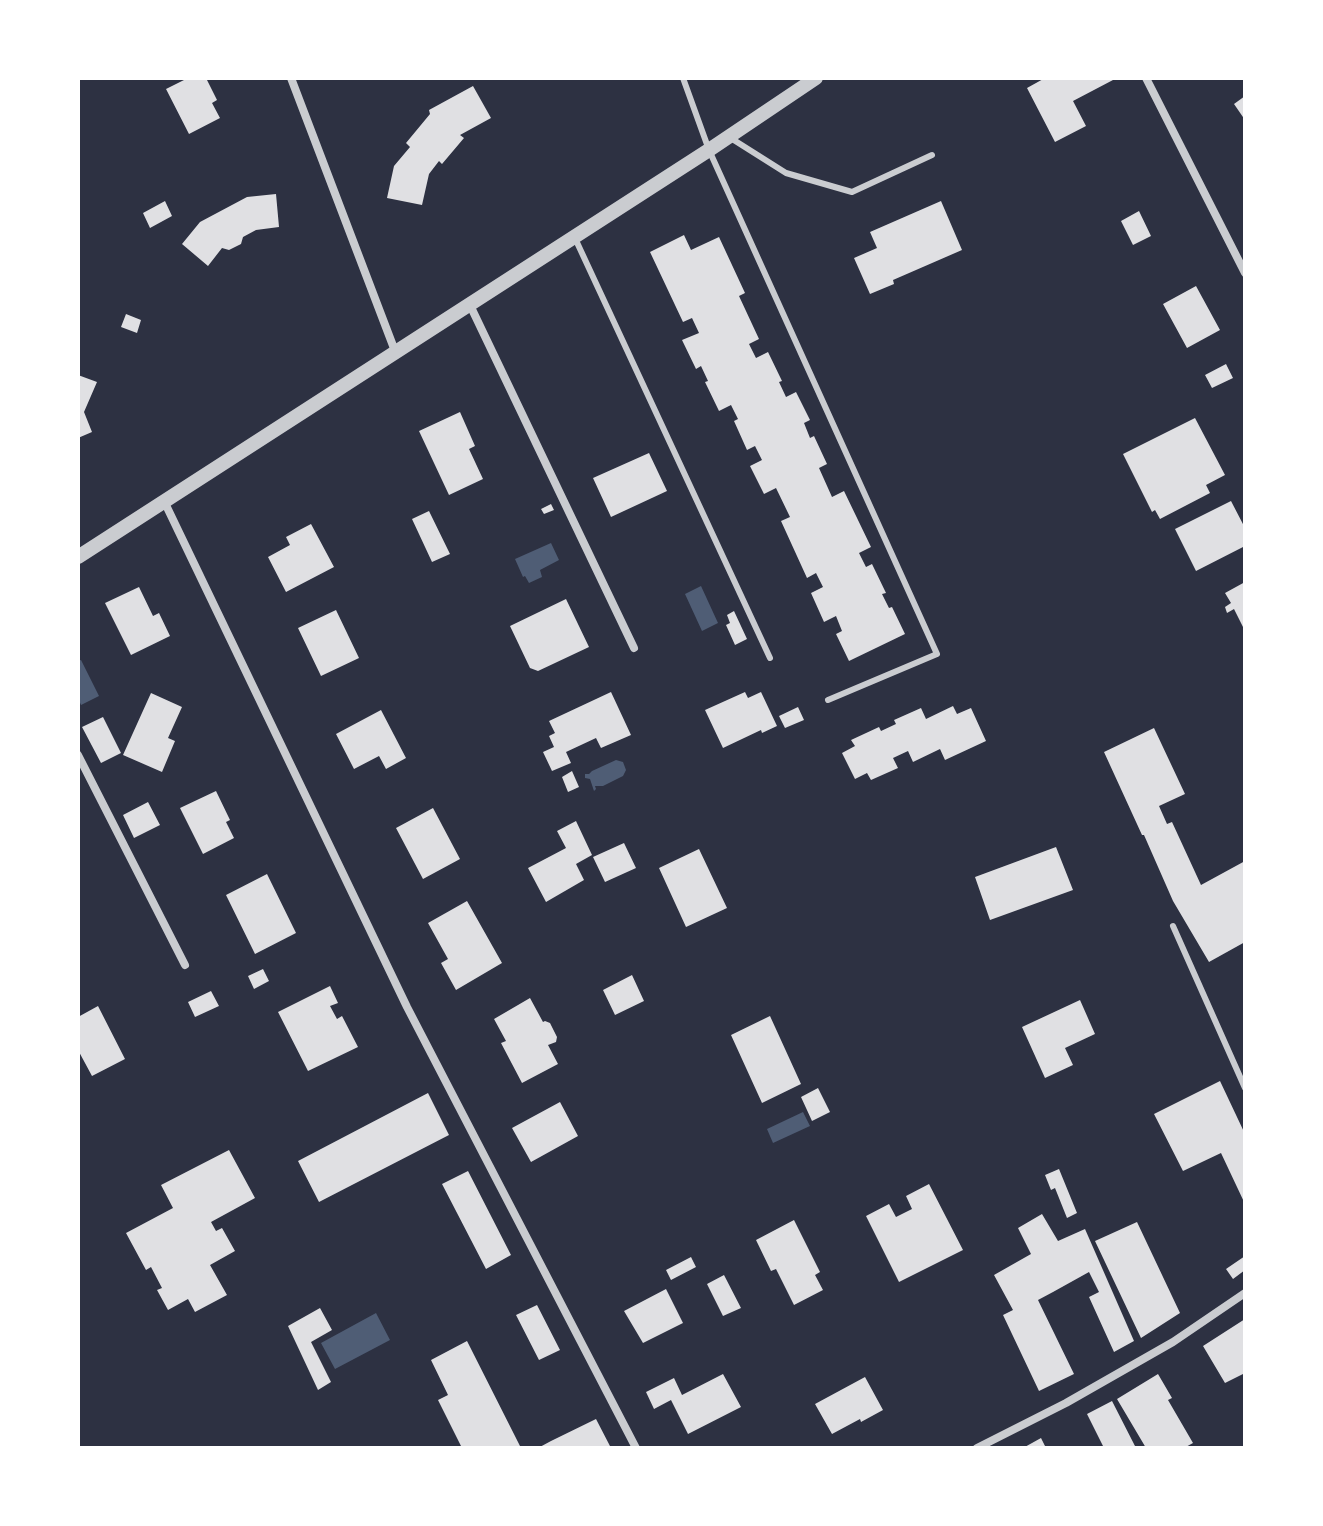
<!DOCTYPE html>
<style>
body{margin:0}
#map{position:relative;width:1323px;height:1526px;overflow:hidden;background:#2d3142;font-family:"Roboto Serif",serif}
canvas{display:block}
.frame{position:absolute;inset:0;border:80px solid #fff;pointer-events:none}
</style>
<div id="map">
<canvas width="1323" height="1526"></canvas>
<div class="frame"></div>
</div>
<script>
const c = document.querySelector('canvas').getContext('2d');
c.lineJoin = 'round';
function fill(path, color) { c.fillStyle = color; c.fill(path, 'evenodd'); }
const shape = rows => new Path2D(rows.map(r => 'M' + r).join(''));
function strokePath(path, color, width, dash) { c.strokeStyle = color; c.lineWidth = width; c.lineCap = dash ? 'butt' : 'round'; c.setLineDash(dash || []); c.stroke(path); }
const water = shape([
 [551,543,559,560,540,570,542,577,529,583,525,576,523,577,515,559],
 [701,586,718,623,702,631,685,594],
 [81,660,99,696,81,705,78,698,78,661],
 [616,760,623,762,626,770,623,776,603,786,595,786,596,789,594,791,590,779,585,778,585,774,589,774,592,771],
 [803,1112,810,1126,773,1143,767,1129],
 [376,1313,390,1340,335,1369,321,1343]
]);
const building = shape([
 [188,78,206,78,217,100,212,103,220,118,189,134,166,89],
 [1045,78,1112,78,1113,80,1073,101,1086,126,1055,142,1027,88],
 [473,86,491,118,460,135,464,138,442,164,439,161,429,174,422,205,387,198,394,166,410,147,406,143,430,114,429,110],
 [1245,96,1245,120,1234,104],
 [276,194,279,227,256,230,243,237,241,244,229,250,222,248,208,266,182,244,200,222,247,197],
 [165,201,172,216,150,228,143,213],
 [941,201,962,250,893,280,894,284,870,294,854,258,877,248,870,232],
 [1139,211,1151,236,1133,245,1121,221],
 [684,235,691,250,719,237,745,293,739,296,759,339,749,344,756,358,768,352,782,381,779,382,786,397,796,392,810,420,804,423,810,438,814,436,827,464,819,468,832,497,844,491,871,547,859,553,866,567,872,564,886,593,882,594,889,608,892,607,905,634,849,661,836,634,842,631,836,616,824,622,811,593,823,587,816,573,807,578,781,521,790,517,776,488,764,494,750,466,762,460,755,446,747,450,734,421,738,419,731,405,719,411,705,382,708,381,701,366,696,369,682,340,699,333,692,318,683,322,650,252],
 [1196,286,1220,330,1187,348,1163,304],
 [126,314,141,320,137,333,121,327],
 [1226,364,1233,378,1212,388,1205,375],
 [78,375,97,382,84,412,92,432,78,438],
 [460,412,475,446,469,449,483,479,449,495,419,431],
 [1195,418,1225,475,1206,485,1210,493,1160,519,1155,510,1152,512,1123,454],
 [649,453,667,491,611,517,593,478],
 [1231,501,1245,528,1245,546,1196,571,1175,529],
 [551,504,554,510,544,514,541,509],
 [429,511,450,554,432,562,412,519],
 [311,524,334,567,286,592,268,557,290,545,286,537],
 [1245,582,1245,631,1234,609,1227,613,1225,607,1231,603,1225,593],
 [139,587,153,616,159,613,170,636,131,655,105,603],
 [566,599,589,647,538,671,530,668,510,626],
 [336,610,359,658,321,676,298,628],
 [734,611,747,639,735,645,726,625,730,623,727,615],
 [611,692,631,735,601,748,596,738,566,752,571,763,552,771,543,752,554,747,549,736,555,733,549,721],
 [745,692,748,698,761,692,777,726,762,733,761,730,723,748,705,710],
 [151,693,182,707,168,738,175,741,162,772,123,755],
 [953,706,957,714,971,708,986,741,945,760,940,749,913,762,908,751,893,758,898,768,871,780,867,773,855,779,842,753,855,746,851,740,879,727,881,731,896,724,894,720,921,708,926,719],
 [798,707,804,720,785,728,779,716],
 [381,710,406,758,386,769,379,756,354,769,336,734],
 [103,717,121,753,101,763,82,727],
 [1154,728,1185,794,1159,806,1167,824,1172,822,1201,885,1245,861,1245,942,1209,962,1173,901,1144,835,1142,835,1104,752],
 [572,771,579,787,568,792,562,777],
 [216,791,230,820,226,822,234,838,203,854,180,808],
 [148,802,160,825,134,838,123,815],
 [433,808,460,859,423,879,396,828],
 [576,821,592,855,576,864,584,880,546,902,528,868,566,848,557,831],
 [624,843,636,868,605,882,593,857],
 [1056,847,1073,890,990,920,975,877],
 [699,849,727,908,686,927,659,868],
 [267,874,296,933,255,954,226,895],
 [467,901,502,963,456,990,441,963,448,959,428,923],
 [263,969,269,981,254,989,248,976],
 [632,975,644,1001,615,1015,603,990],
 [330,986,338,1003,330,1006,337,1019,342,1016,358,1047,308,1071,278,1012],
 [211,991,219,1006,195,1017,188,1002],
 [530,998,543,1022,545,1021,550,1023,557,1037,556,1042,548,1045,558,1064,522,1083,501,1043,506,1041,494,1019],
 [1080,1000,1095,1034,1065,1048,1073,1065,1045,1078,1022,1027],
 [98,1006,125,1059,92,1076,78,1050,78,1017],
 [770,1016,801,1084,762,1103,731,1035],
 [1220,1081,1245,1134,1245,1204,1221,1153,1183,1171,1154,1114],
 [818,1088,830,1112,812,1121,801,1097],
 [428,1093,449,1135,319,1202,298,1161],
 [560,1102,578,1136,531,1162,512,1128],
 [229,1150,255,1198,211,1222,216,1231,222,1228,235,1251,210,1265,227,1295,195,1312,188,1299,168,1310,157,1290,162,1288,151,1267,146,1270,126,1233,173,1208,161,1185],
 [1059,1169,1077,1213,1067,1218,1055,1188,1051,1190,1045,1175],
 [468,1171,511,1255,486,1269,442,1184],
 [929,1184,963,1250,899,1282,866,1216,889,1204,896,1217,912,1209,906,1196],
 [1042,1214,1058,1241,1085,1229,1134,1341,1114,1352,1089,1297,1099,1292,1089,1272,1053,1292,1038,1300,1074,1374,1039,1391,1003,1315,1013,1310,994,1275,1031,1254,1018,1228],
 [794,1220,820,1272,815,1275,823,1290,794,1305,776,1269,771,1271,756,1240],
 [1137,1222,1180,1313,1141,1338,1095,1241],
 [1245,1256,1245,1270,1233,1279,1226,1269],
 [691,1257,696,1267,671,1280,666,1270],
 [724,1275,741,1308,723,1316,707,1284],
 [666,1289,683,1323,643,1343,624,1311],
 [537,1305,560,1350,539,1360,516,1315],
 [320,1308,332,1330,311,1342,331,1382,318,1390,288,1326],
 [1245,1319,1245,1373,1225,1383,1203,1346],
 [467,1341,521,1448,462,1448,438,1400,448,1395,431,1360],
 [723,1374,741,1407,688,1434,671,1400,654,1409,646,1392,674,1378,682,1395],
 [1158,1374,1172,1398,1168,1400,1193,1443,1184,1448,1146,1448,1117,1399],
 [865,1377,883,1410,861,1422,860,1419,832,1434,815,1404],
 [1112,1401,1136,1448,1104,1448,1087,1414],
 [596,1419,611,1448,538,1448,551,1441],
 [1041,1438,1046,1448,1023,1448]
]);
const service = shape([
 [683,78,709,150,937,654,828,700],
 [729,137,786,173,852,192,932,155],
 [574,236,770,658],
 [1173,926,1245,1088]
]);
const minor = shape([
 [291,78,395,351],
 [1146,78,1245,273],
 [469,303,634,648],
 [164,501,407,1007,636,1448],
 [78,755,185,965],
 [977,1448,1066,1403,1173,1342,1245,1293]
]);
const tertiary = shape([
 [78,557,709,150,816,78]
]);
fill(water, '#4f5d75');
fill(building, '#e0e0e3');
strokePath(service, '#caccd0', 6);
strokePath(minor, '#caccd0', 8);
strokePath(tertiary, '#caccd0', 14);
</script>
